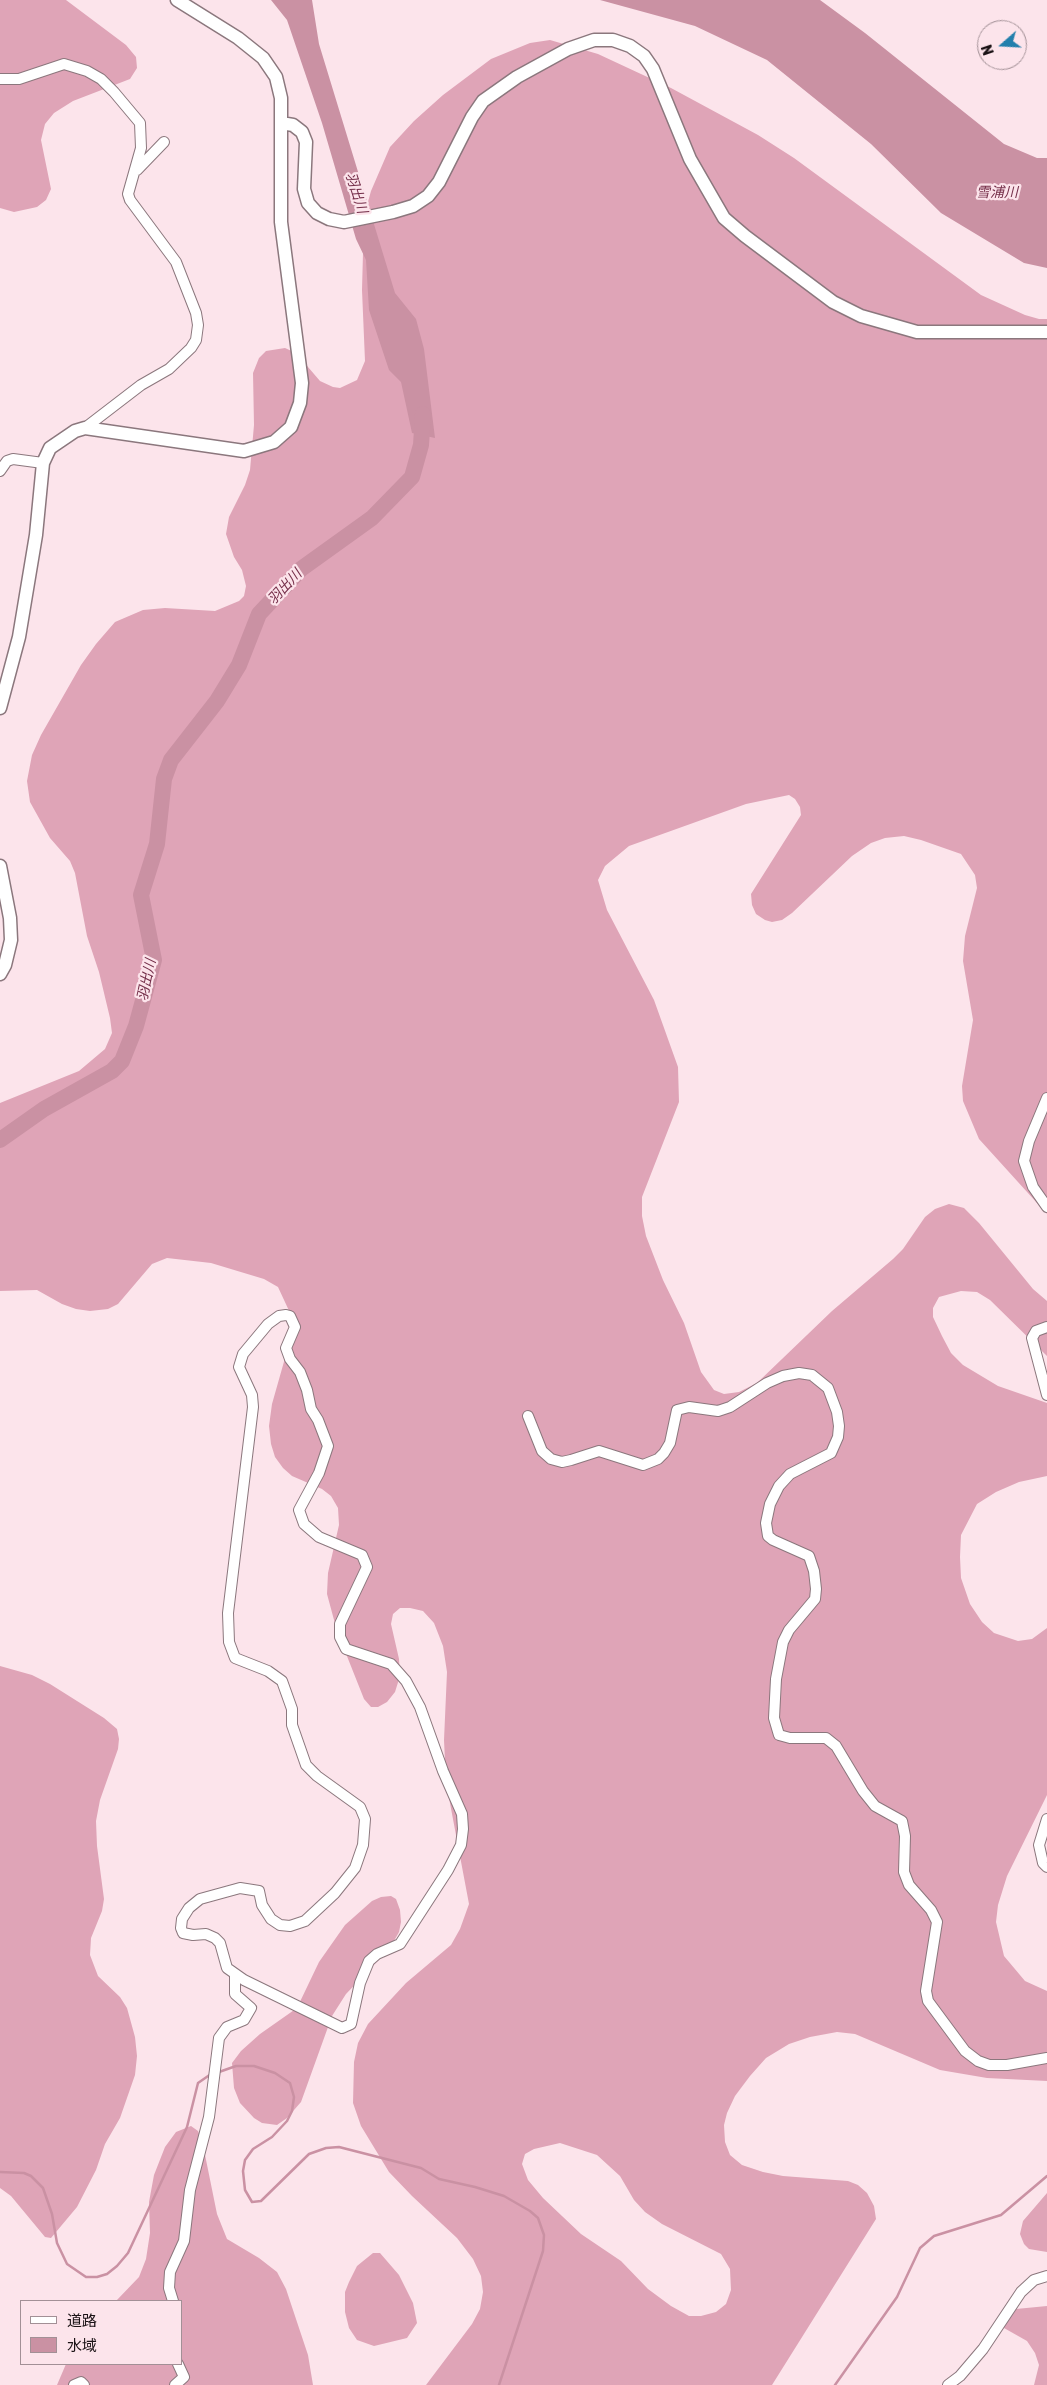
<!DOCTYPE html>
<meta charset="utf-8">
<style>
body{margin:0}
#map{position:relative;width:1047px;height:2385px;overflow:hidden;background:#fce4eb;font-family:Rubik,"Noto Sans JP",sans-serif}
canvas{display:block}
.legend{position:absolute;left:20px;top:2300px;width:162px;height:65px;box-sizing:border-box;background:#fce4eb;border:1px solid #a29096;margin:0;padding:6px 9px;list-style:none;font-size:15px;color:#1b1316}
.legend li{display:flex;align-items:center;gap:10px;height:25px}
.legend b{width:25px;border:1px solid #a29096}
.north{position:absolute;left:977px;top:20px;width:50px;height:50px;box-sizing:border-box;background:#fce4eb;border:1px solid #a29096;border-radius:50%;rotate:251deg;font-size:14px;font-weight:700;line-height:20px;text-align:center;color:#1b1316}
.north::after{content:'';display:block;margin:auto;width:18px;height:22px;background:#227fac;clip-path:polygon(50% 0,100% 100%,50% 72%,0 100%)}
</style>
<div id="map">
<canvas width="1047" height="2385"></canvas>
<ul class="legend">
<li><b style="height:6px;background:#fff"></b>道路</li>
<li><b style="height:14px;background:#ca91a3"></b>水域</li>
</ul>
<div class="north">N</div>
</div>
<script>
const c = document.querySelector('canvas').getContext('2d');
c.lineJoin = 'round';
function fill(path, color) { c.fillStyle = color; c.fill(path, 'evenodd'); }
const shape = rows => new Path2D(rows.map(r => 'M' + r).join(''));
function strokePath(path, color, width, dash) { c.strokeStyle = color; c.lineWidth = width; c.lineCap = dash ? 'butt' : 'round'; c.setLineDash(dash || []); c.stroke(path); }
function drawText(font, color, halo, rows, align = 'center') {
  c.font = font + ' Rubik,"Noto Sans JP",sans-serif'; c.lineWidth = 4.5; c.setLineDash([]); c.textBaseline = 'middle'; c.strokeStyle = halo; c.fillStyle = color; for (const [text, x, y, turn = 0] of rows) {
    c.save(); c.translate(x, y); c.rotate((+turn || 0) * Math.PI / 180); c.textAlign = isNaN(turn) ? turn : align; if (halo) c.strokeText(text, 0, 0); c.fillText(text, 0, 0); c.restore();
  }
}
const forest = shape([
 [0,0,66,0,126,45,136,57,137,68,130,79,73,101,54,113,45,124,41,140,51,189,46,200,37,207,14,212,0,208],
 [550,40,598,54,671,88,758,135,794,158,981,295,1025,315,1039,319,1047,319,1047,1214,979,1139,963,1101,962,1086,973,1020,963,961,965,936,977,888,975,875,961,854,921,840,904,836,885,838,871,843,852,856,792,913,782,920,772,922,765,920,756,914,752,905,751,894,801,815,800,807,795,799,789,795,746,804,629,846,605,866,598,880,607,910,654,1000,678,1067,679,1102,642,1197,642,1216,646,1236,663,1280,684,1323,701,1372,714,1390,724,1394,739,1392,757,1383,832,1311,893,1259,903,1249,925,1217,935,1209,949,1204,964,1208,979,1223,1033,1289,1047,1301,1047,1356,990,1300,977,1292,961,1291,939,1297,933,1308,933,1317,942,1336,951,1353,963,1365,998,1386,1047,1403,1047,1476,1019,1482,996,1492,977,1504,961,1535,960,1557,961,1578,970,1604,982,1622,994,1633,1018,1641,1032,1639,1047,1628,1047,1795,1007,1876,998,1905,996,1922,1004,1956,1025,1981,1047,1991,1047,2081,987,2078,940,2070,855,2034,837,2032,810,2037,789,2044,766,2058,750,2076,735,2096,727,2113,724,2125,725,2142,730,2155,742,2165,763,2172,783,2176,848,2181,858,2185,867,2193,874,2206,876,2219,772,2385,426,2385,472,2324,480,2309,483,2292,481,2276,473,2259,457,2238,412,2196,389,2172,361,2126,353,2103,354,2062,358,2043,368,2024,406,1983,451,1945,460,1929,469,1904,446,1782,444,1740,447,1672,443,1646,434,1623,423,1611,410,1608,400,1608,393,1614,391,1624,399,1659,400,1676,395,1692,387,1702,378,1707,371,1707,364,1699,337,1631,327,1594,328,1573,339,1525,338,1508,331,1496,322,1489,292,1476,283,1468,275,1457,271,1444,269,1426,272,1404,289,1344,291,1315,278,1287,264,1279,211,1263,167,1258,152,1264,118,1304,108,1309,90,1311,76,1309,62,1304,37,1290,0,1291,0,1103,79,1071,105,1049,112,1033,110,1018,99,972,87,936,75,873,70,861,50,838,30,802,27,781,32,755,41,735,81,665,96,644,115,622,143,610,165,608,215,611,239,601,244,596,246,586,242,570,234,557,226,534,229,517,245,485,250,470,254,425,253,373,259,358,266,351,285,348,296,353,320,381,333,387,340,388,357,380,365,361,362,290,364,216,371,191,390,147,414,121,443,95,491,59,530,43],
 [560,2143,597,2155,620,2176,634,2200,645,2212,662,2224,721,2254,730,2269,731,2290,726,2304,716,2312,701,2316,689,2316,671,2306,648,2289,621,2261,581,2234,543,2198,528,2180,522,2164,525,2154,534,2149],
 [0,1666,32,1675,50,1684,104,1718,117,1729,119,1739,118,1749,100,1800,96,1821,97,1846,104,1899,102,1911,91,1938,90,1955,98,1976,120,1997,127,2008,135,2037,137,2056,135,2075,120,2118,105,2144,96,2170,77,2207,51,2238,45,2237,11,2196,0,2188],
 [391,1896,396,1899,400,1910,401,1922,399,1932,390,1948,346,1994,332,2016,301,2102,287,2118,277,2125,262,2123,254,2118,240,2103,234,2088,232,2063,241,2051,260,2034,297,2008,319,1962,345,1925,372,1901,381,1897],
 [191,2126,198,2131,203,2145,217,2214,227,2239,259,2258,277,2272,286,2289,308,2355,313,2385,57,2385,66,2364,181,2364,181,2301,116,2301,139,2277,146,2259,150,2233,149,2202,154,2175,165,2147,176,2132],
 [1047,2193,1047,2252,1029,2249,1024,2244,1020,2234,1023,2221],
 [373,2253,380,2253,399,2275,413,2303,417,2323,407,2338,374,2346,357,2340,349,2328,345,2312,345,2292,349,2282,357,2266],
 [1047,2306,1047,2385,1034,2385,1039,2365,1035,2353,1027,2341,1004,2328,1001,2320,1004,2314,1016,2309]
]);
const water = shape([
 [271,0,312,0,319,44,395,293,416,319,424,349,435,438,412,433,401,382,389,370,369,310,366,260,356,239,322,123,287,20],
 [600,0,820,0,865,33,1004,144,1037,158,1047,158,1047,268,1024,263,941,213,871,144,767,60,695,26]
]);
const stream = shape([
 [219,2072,236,2066,254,2066,275,2073,290,2083,294,2097,292,2111,287,2121,272,2137,253,2149,245,2160,243,2171,245,2190,252,2202,261,2201,309,2154,326,2148,339,2147,421,2168,439,2179,475,2187,504,2196,530,2211,538,2218,544,2235,543,2251,499,2385],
 [0,2172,24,2173,31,2176,43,2188,52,2214,57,2243,67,2264,86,2277,97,2277,107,2274,117,2266,128,2253,187,2127,198,2083,211,2074],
 [835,2385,897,2297,920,2248,934,2236,1001,2215,1047,2176]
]);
const river = shape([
 [0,1140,44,1109,112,1071,122,1061,136,1026,154,960,141,895,157,844,164,779,171,760,217,701,239,665,259,614,301,569,372,518,412,477,421,445,423,414]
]);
const minor = shape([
 [0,79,19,79,64,64,87,71,101,79,114,92,140,123,141,148,128,194,130,200,176,262,196,313,198,325,196,340,191,348,169,369,141,385,85,428],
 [137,170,164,142],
 [0,471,7,461,13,459,43,463],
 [1047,1098,1029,1141,1024,1161,1033,1187,1047,1207],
 [286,1315,290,1316,295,1327,286,1348,290,1359,300,1372,307,1390,311,1409,318,1420,328,1446,319,1473,299,1510,304,1524,319,1537,362,1555,367,1567,340,1624,340,1637,346,1649,391,1664,406,1681,420,1707,443,1771,462,1814,463,1829,461,1845,448,1870,400,1944,377,1954,369,1961,360,1983,351,2024,342,2028,244,1980,227,1968,220,1943,215,1938,206,1934,193,1935,183,1933,181,1928,182,1919,189,1908,200,1899,240,1888,259,1891,262,1905,271,1919,280,1925,290,1926,305,1921,335,1893,355,1868,363,1845,365,1819,360,1807,317,1776,306,1765,292,1725,292,1709,282,1681,268,1671,235,1658,229,1642,228,1613,253,1407,252,1395,239,1367,243,1354,268,1324,279,1316,286,1315],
 [1047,1327,1036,1331,1032,1338,1047,1395],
 [528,1416,542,1451,551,1459,562,1462,571,1460,599,1451,643,1465,658,1459,664,1453,670,1443,677,1410,689,1407,718,1411,730,1407,767,1383,783,1376,799,1373,812,1375,828,1388,837,1412,839,1426,838,1437,831,1453,790,1474,779,1486,770,1504,766,1523,768,1536,773,1540,809,1556,814,1571,816,1589,815,1599,789,1630,783,1642,776,1679,774,1718,779,1735,790,1738,826,1738,836,1746,863,1791,875,1806,902,1821,905,1836,904,1872,909,1885,931,1910,937,1922,926,1991,928,2001,965,2051,978,2061,989,2065,1007,2065,1047,2058],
 [1047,1819,1039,1845,1043,1863,1047,1867],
 [173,2301,169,2288,170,2272,184,2241,190,2190,209,2117,219,2038,227,2027,244,2020,251,2008,235,1994,235,1974],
 [74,2385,81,2382,84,2385],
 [175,2385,184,2377,178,2364],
 [948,2385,960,2376,983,2349,1021,2292,1034,2280,1047,2276]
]);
const tertiary = shape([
 [281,123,293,125,302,132,306,142,304,189,308,203,317,213,329,219,344,222,393,212,413,206,428,196,439,182,472,117,483,101,517,77,568,49,594,40,613,40,630,46,644,56,653,69,690,159,724,218,745,236,833,302,861,316,917,332,1047,332],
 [0,708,19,637,36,535,43,463,50,448,75,431,85,428,244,451,274,442,291,427,300,403,302,383,281,222,281,98,276,77,263,58,238,38,177,0],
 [0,866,10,918,11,940,5,965,0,974]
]);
const waterNames = [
 ["羽出川",356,193,72],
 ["雪浦川",997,193],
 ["羽出川",285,587,-47],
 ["羽出川",147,980,-78]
];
fill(forest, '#dfa4b7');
fill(water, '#ca91a3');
strokePath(stream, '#ca91a3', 2.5);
strokePath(river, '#ca91a3', 16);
strokePath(minor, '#8b777d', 12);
strokePath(tertiary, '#8b777d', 15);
strokePath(minor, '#fff', 10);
strokePath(tertiary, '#fff', 12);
drawText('italic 14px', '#752f4a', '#fce4eb', waterNames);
</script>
